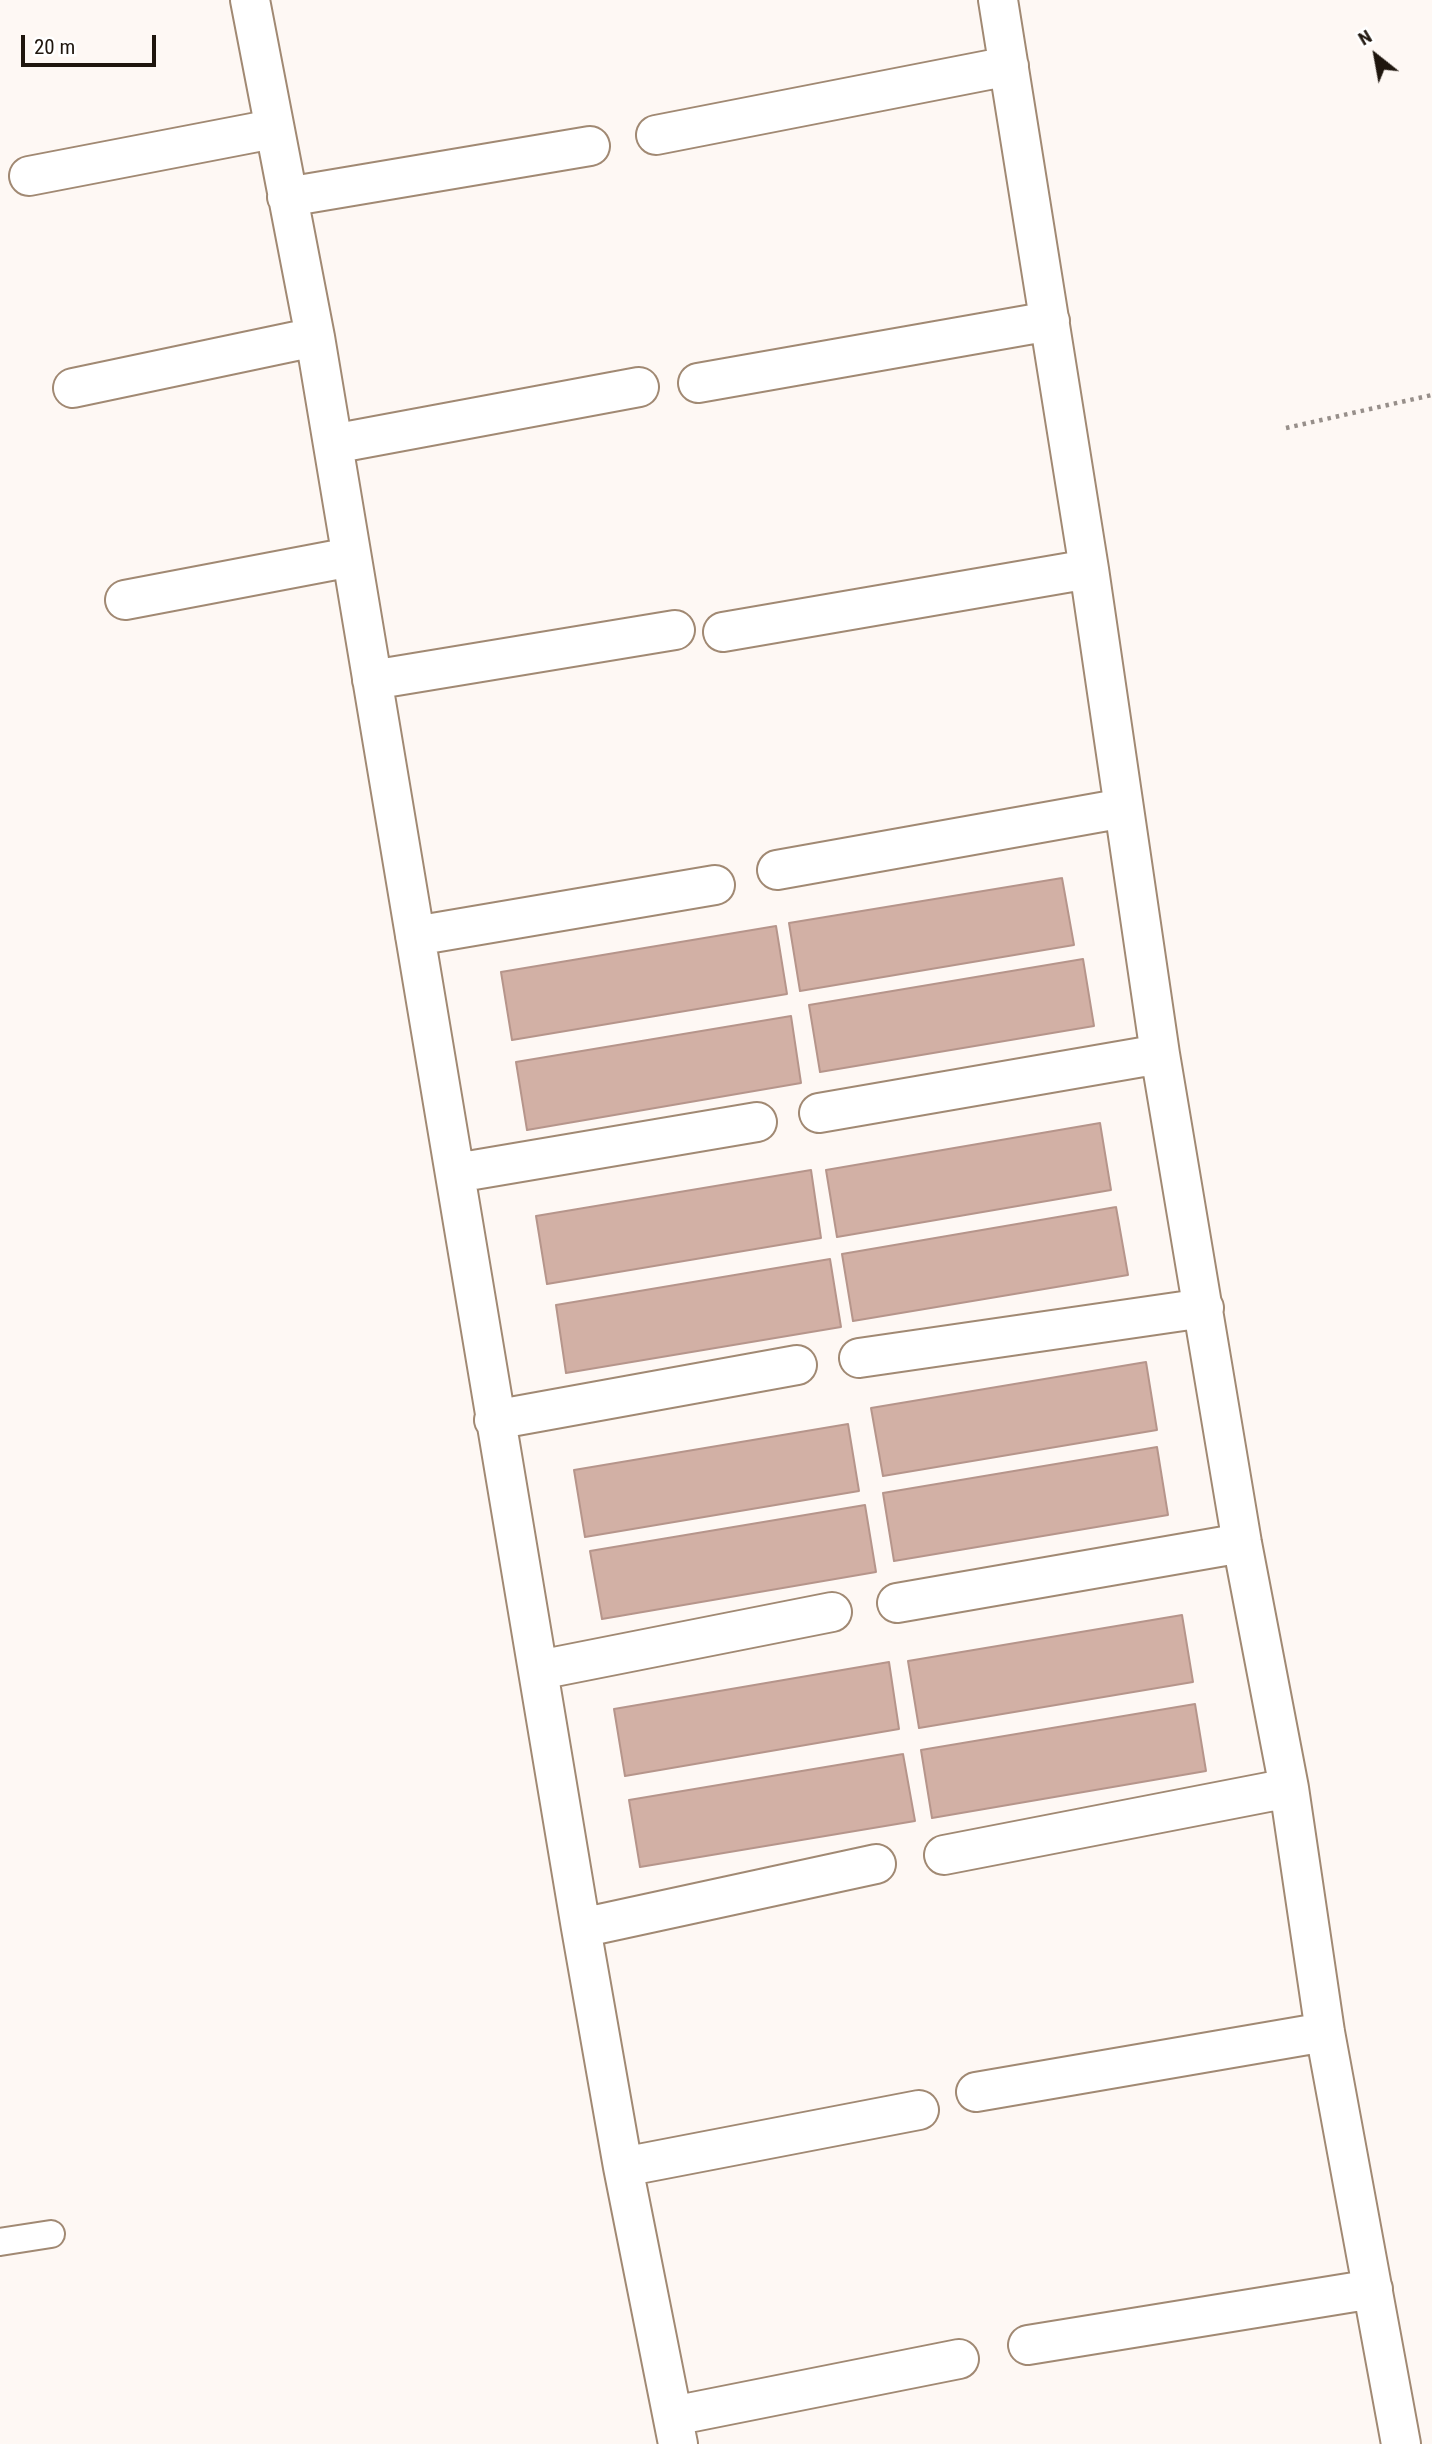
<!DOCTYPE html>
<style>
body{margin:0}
#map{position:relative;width:1432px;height:2444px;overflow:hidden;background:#fef8f4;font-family:"Roboto Condensed",sans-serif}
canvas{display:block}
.north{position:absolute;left:1341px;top:21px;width:70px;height:70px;-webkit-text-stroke:5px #fff;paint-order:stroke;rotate:329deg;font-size:19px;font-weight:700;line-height:28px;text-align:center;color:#1f160e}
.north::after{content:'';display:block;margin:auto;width:24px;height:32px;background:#1f160e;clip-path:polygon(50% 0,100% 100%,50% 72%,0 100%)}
.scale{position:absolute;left:21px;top:35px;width:135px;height:32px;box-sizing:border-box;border:4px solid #1f160e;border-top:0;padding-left:9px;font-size:21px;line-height:24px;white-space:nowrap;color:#1f160e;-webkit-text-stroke:5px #fff;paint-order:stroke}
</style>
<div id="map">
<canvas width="1432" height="2444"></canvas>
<div class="north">N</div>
<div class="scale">20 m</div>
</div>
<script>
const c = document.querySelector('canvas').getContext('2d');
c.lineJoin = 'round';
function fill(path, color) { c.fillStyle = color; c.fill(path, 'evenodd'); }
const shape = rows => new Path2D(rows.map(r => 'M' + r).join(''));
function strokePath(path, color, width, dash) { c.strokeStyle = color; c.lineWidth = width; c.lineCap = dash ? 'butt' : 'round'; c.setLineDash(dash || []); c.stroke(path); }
const building = shape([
 [1062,878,1074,945,800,991,789,923,1062,878],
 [776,926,787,994,512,1040,501,972,776,926],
 [1083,959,1094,1026,820,1072,809,1005,1083,959],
 [791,1016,801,1083,527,1130,516,1062,791,1016],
 [1100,1123,1111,1190,837,1237,826,1170,1100,1123],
 [811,1170,821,1238,547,1284,536,1216,811,1170],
 [1116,1207,1128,1275,853,1321,842,1254,1116,1207],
 [830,1259,841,1327,566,1373,556,1305,830,1259],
 [1146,1362,1157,1430,883,1476,871,1408,1146,1362],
 [848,1424,859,1491,585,1537,574,1470,848,1424],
 [1157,1447,1168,1515,894,1561,883,1493,1157,1447],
 [865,1505,876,1572,602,1619,590,1551,865,1505],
 [1182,1615,1193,1682,919,1728,908,1661,1182,1615],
 [889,1662,899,1729,625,1776,614,1709,889,1662],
 [1195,1704,1206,1771,932,1818,921,1750,1195,1704],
 [903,1754,915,1821,640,1867,629,1800,903,1754]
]);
const path = shape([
 [1286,428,1432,395]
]);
const service = shape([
 [0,2242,51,2234]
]);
const minor = shape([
 [250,0,315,337,581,1928,623,2167,678,2444],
 [998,0,1089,569,1160,1054,1242,1543,1289,1788,1325,2032,1401,2444],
 [656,135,1009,66],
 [29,176,273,129],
 [287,197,590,146],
 [698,383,1050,321],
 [73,388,315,337],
 [333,444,639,387],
 [125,600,351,557],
 [723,632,1089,569],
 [372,680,675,630],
 [777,870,1124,808],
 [415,936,715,885],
 [819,1113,1160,1054],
 [456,1173,757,1122],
 [859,1358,1204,1308],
 [494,1420,797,1365],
 [897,1603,1242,1543],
 [539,1670,832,1612],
 [944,1855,1289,1788],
 [581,1928,876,1864],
 [976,2092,1325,2032],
 [623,2167,919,2110],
 [1028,2345,1373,2289],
 [673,2416,959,2359]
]);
fill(building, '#d2b0a5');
strokePath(building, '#b6958b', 2);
strokePath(service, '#a18973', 30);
strokePath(minor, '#a18973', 42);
strokePath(path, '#978f8a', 4.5, [3.5, 5]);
strokePath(service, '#fff', 26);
strokePath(minor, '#fff', 38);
</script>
